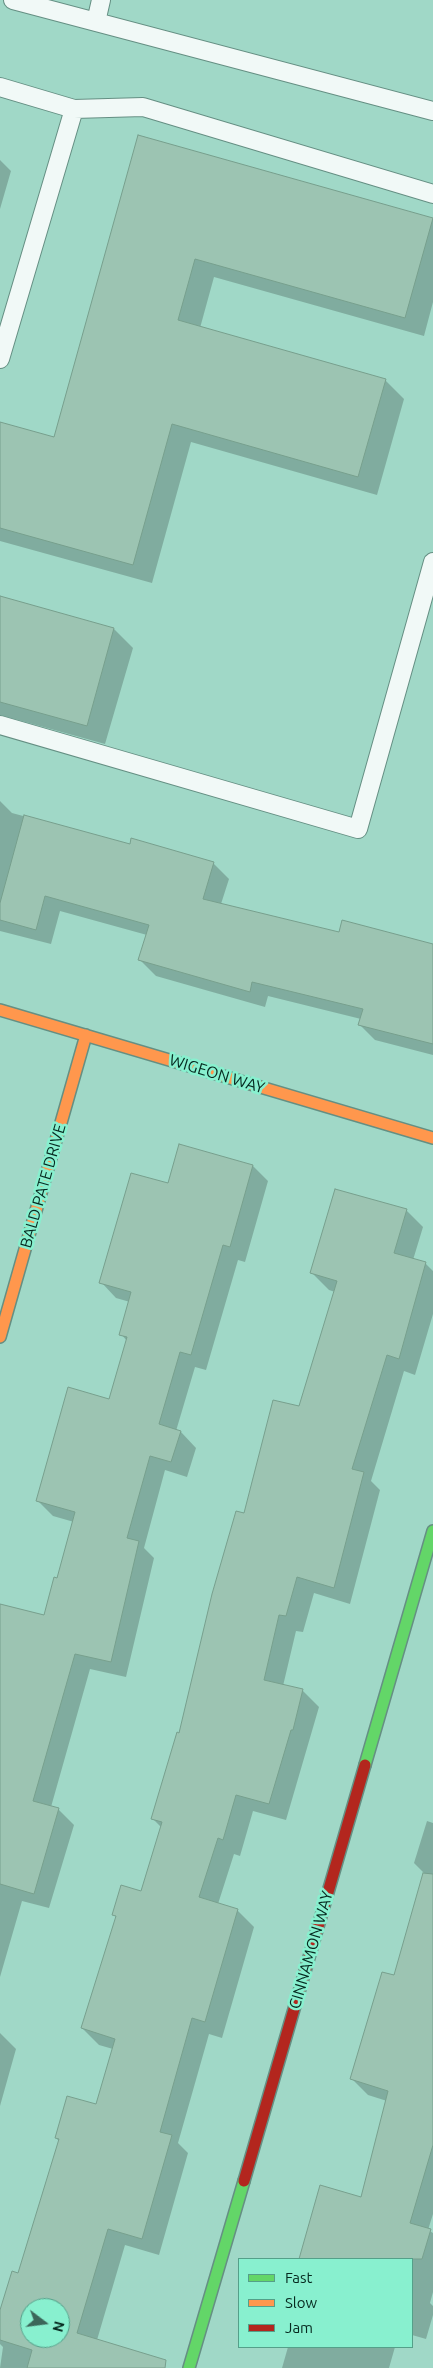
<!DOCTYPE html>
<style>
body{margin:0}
#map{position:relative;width:433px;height:2368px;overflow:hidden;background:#a0d8c7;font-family:Ubuntu,sans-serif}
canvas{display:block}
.legend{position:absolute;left:238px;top:2258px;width:175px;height:90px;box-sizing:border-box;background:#88f0cf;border:1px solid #54a089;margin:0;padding:6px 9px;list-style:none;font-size:15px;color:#06291f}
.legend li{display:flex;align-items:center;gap:10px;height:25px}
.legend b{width:25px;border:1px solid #54a089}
.north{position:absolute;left:20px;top:2298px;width:50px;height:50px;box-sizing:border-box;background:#88f0cf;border:1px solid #54a089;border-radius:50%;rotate:105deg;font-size:14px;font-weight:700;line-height:20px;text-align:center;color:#06291f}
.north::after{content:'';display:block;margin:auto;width:18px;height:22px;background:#3c665a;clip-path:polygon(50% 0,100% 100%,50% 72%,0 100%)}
</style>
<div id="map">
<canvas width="433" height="2368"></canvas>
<ul class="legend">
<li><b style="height:6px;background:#63d668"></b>Fast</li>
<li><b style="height:6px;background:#ff974d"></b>Slow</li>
<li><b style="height:6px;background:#b3261e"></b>Jam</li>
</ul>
<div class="north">N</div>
</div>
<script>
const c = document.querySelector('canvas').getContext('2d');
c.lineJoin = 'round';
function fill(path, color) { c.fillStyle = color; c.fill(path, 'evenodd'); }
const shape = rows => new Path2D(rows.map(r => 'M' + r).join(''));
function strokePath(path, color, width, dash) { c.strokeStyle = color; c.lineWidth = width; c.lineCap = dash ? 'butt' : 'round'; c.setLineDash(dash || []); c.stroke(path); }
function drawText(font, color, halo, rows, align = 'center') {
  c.font = font + ' Ubuntu,sans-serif'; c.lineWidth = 5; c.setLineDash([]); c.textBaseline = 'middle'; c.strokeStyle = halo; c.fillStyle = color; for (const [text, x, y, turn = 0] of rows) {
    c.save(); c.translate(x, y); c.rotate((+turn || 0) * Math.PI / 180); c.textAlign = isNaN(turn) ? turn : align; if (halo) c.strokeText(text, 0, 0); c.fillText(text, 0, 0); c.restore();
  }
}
const shadow = shape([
 [139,137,433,220,433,302,424,336,214,277,200,328,385,380,404,399,377,495,191,442,152,583,0,541,0,423,55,439],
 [0,160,11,171,0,209],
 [0,597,114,629,133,648,105,744,0,715],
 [0,801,12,813,131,845,213,863,229,879,221,904,340,934,433,945,433,1055,375,1040,360,1025,361,1019,268,996,265,1007,156,976,140,960,147,935,60,911,51,944,0,931],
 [253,1166,268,1181,245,1262,238,1260,206,1370,195,1367,176,1431,181,1432,196,1448,187,1477,165,1470,144,1548,154,1558,126,1677,90,1669,51,1807,58,1809,74,1825,49,1908,22,1901,0,1977,0,1625,45,1616,57,1579,74,1522,53,1516,38,1501,109,1400,127,1341,121,1334,130,1302,116,1298,101,1282,169,1185],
 [406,1210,423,1227,413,1260,426,1264,433,1271,433,1314,415,1375,404,1371,371,1481,380,1490,350,1604,314,1593,303,1632,296,1631,283,1686,302,1690,319,1707,286,1820,253,1811,240,1856,234,1854,218,1904,237,1910,254,1927,222,2038,209,2034,178,2143,188,2153,159,2255,125,2245,97,2340,127,2368,0,2368,3,2347,0,2344,0,2314,19,2274,59,2141,56,2138,97,2106,113,2049,99,2045,82,2028,117,1918,114,1914,142,1893,162,1828,153,1819,245,1515,300,1408,335,1292,329,1290,312,1273],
 [30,2308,60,2308,60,2338,30,2338],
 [427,1821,433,1823,433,2214,428,2230,433,2233,433,2292,430,2303,433,2306,433,2315,426,2339,412,2335,412,2259,300,2259,321,2186,362,2198,387,2101,368,2095,352,2079,395,1977,424,1873,414,1863],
 [0,2033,16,2049,0,2106],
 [288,2347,395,2347,389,2368,282,2368]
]);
const building = shape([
 [138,135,433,218,405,318,195,259,178,320,386,379,358,477,172,424,133,565,0,528,0,422,54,437,138,135],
 [0,596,114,628,87,726,0,702,0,596],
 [24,815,130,844,131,838,214,862,203,899,339,932,342,920,433,944,433,1044,358,1025,363,1009,252,982,250,992,138,960,149,925,45,896,36,930,0,920,0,903,24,815],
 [179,1144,253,1165,230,1247,223,1245,191,1355,180,1352,159,1424,181,1431,171,1462,150,1456,127,1538,139,1541,111,1662,75,1654,33,1801,59,1808,34,1894,0,1884,0,1604,44,1615,54,1577,57,1578,75,1512,36,1501,68,1387,109,1399,127,1337,119,1335,131,1292,99,1283,131,1173,168,1183,179,1144],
 [335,1189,407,1209,394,1253,426,1262,399,1359,387,1355,352,1469,364,1472,334,1588,297,1577,286,1616,279,1615,264,1680,303,1689,293,1730,291,1730,269,1804,236,1795,223,1840,218,1838,199,1897,238,1909,205,2022,192,2018,160,2132,172,2135,142,2239,108,2229,77,2333,166,2360,165,2368,27,2368,32,2350,0,2340,0,2310,12,2271,18,2273,59,2139,55,2138,67,2096,96,2104,115,2039,81,2028,116,1916,112,1915,121,1885,141,1891,162,1822,151,1819,177,1732,179,1733,212,1594,236,1511,244,1513,273,1400,299,1406,337,1281,310,1273,335,1189],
 [30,2308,60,2308,60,2338,30,2338,30,2308],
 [423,1873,433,1874,433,2145,410,2223,431,2229,422,2259,299,2259,320,2185,361,2197,388,2091,350,2079,382,1972,394,1975,423,1873]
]);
const lane = shape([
 [13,0,433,111],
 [96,22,101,0],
 [0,87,74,109,0,359],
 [74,109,143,107,433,194],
 [0,725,358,829,433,562]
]);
const fast = shape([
 [365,1765,433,1531],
 [189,2368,244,2181]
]);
const slow = shape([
 [0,1010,433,1138],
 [0,1337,86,1035]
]);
const jam = shape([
 [244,2181,365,1765]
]);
const streetNames = [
 ["WIGEON WAY",217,1074,17],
 ["BALD PATE DRIVE",43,1186,-74],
 ["CINNAMON WAY",311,1950,-74]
];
fill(shadow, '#0003');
fill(building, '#9cc4b2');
strokePath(building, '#779f8d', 1);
strokePath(lane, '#658f83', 20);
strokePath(fast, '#658f83', 14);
strokePath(slow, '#658f83', 14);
strokePath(jam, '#658f83', 14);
strokePath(lane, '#f1f9f7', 18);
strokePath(fast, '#63d668', 11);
strokePath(slow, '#ff974d', 11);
strokePath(jam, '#b3261e', 11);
drawText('16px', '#06291f', '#88f0cf', streetNames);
</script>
